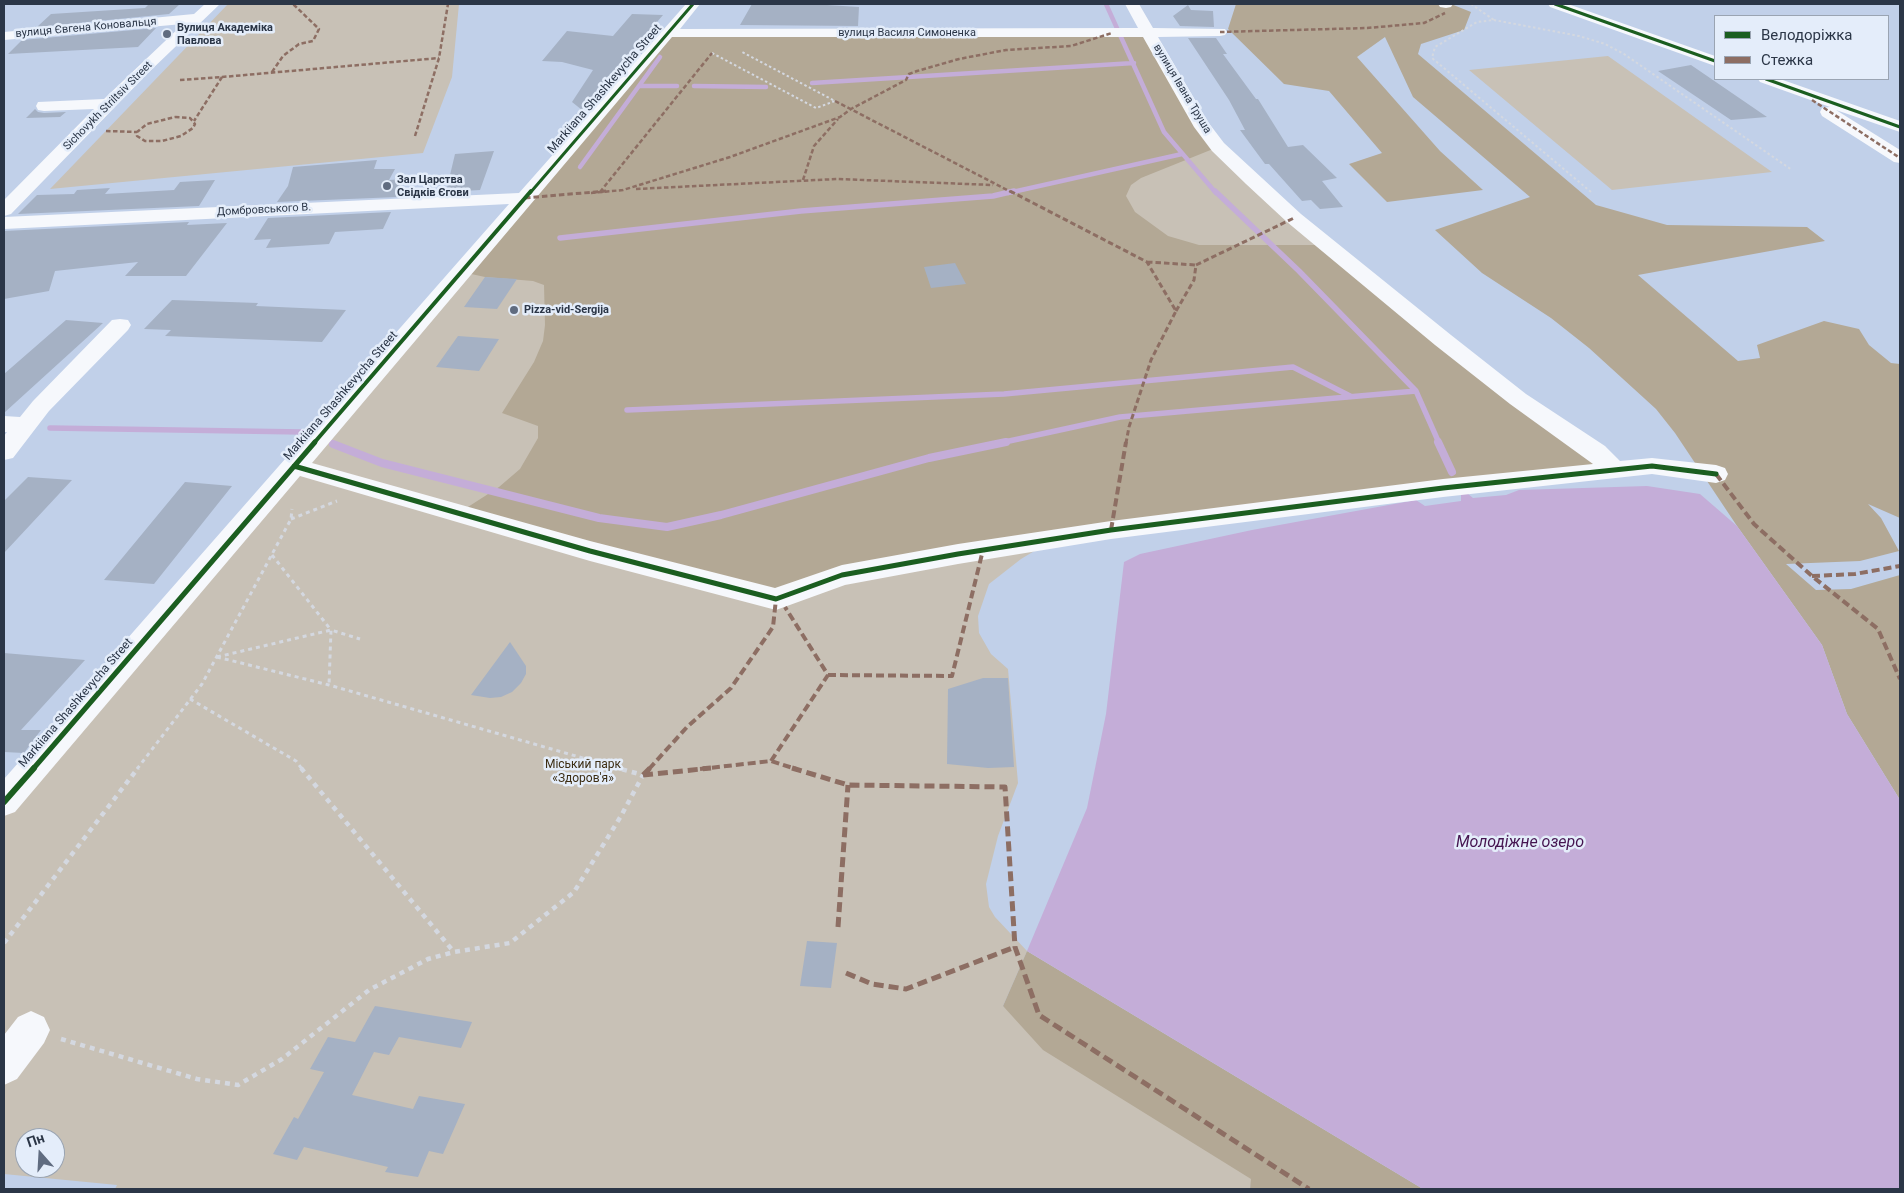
<!DOCTYPE html>
<meta charset="utf-8">
<style>
body{margin:0}
#map{position:relative;width:1904px;height:1193px;overflow:hidden;background:#c1d0e9;font-family:Roboto,sans-serif}
canvas{display:block}
.frame{position:absolute;inset:0;border:5px solid #2b3647;pointer-events:none}
.legend{position:absolute;left:1714px;top:15px;width:175px;height:65px;box-sizing:border-box;background:#e4edfa;border:1px solid #9aa4b2;margin:0;padding:6px 9px;list-style:none;font-size:15px;color:#2b3647}
.legend li{display:flex;align-items:center;gap:10px;height:25px}
.legend b{width:25px;border:1px solid #9aa4b2}
.north{position:absolute;left:15px;top:1128px;width:50px;height:50px;box-sizing:border-box;background:#e4edfa;border:1px solid #9aa4b2;border-radius:50%;rotate:341deg;font-size:14px;font-weight:700;line-height:20px;text-align:center;color:#2b3647}
.north::after{content:'';display:block;margin:auto;width:18px;height:22px;background:#606c80;clip-path:polygon(50% 0,100% 100%,50% 72%,0 100%)}
</style>
<div id="map">
<canvas width="1904" height="1193"></canvas>
<div class="frame"></div>
<ul class="legend">
<li><b style="height:6px;background:#1b5e20"></b>Велодоріжка</li>
<li><b style="height:6px;background:#8d6e63"></b>Стежка</li>
</ul>
<div class="north">Пн</div>
</div>
<script>
const c = document.querySelector('canvas').getContext('2d');
c.lineJoin = 'round';
function fill(path, color) { c.fillStyle = color; c.fill(path, 'evenodd'); }
const shape = rows => new Path2D(rows.map(r => 'M' + r).join(''));
function strokePath(path, color, width, dash) { c.strokeStyle = color; c.lineWidth = width; c.lineCap = dash ? 'butt' : 'round'; c.setLineDash(dash || []); c.stroke(path); }
function drawText(font, color, halo, rows, align = 'center') {
  c.font = font + ' Roboto,sans-serif'; c.lineWidth = 5; c.setLineDash([]); c.textBaseline = 'middle'; c.strokeStyle = halo; c.fillStyle = color; for (const [text, x, y, turn = 0] of rows) {
    c.save(); c.translate(x, y); c.rotate((+turn || 0) * Math.PI / 180); c.textAlign = isNaN(turn) ? turn : align; if (halo) c.strokeText(text, 0, 0); c.fillText(text, 0, 0); c.restore();
  }
}
const green = shape([
 [228,4,459,4,452,77,423,153,50,189],
 [1608,56,1772,172,1612,190,1469,70],
 [1200,123,1306,228,1467,484,1036,550,1021,559,989,584,978,616,979,633,991,654,1008,669,1018,783,998,836,986,884,989,907,995,917,1027,951,1003,1006,1252,1179,1250,1189,115,1189,117,1185,4,1174,4,802,512,213],
 [25,1138,55,1138,55,1168,25,1168]
]);
const forest = shape([
 [1236,4,1451,4,1471,12,1464,30,1421,44,1418,54,1596,205,1667,225,1807,227,1825,241,1638,275,1738,361,1760,358,1757,345,1824,321,1859,329,1869,345,1891,363,1900,364,1900,518,1868,504,1881,518,1899,551,1860,561,1786,564,1816,590,1851,589,1900,575,1900,800,1847,714,1822,645,1737,526,1675,433,1656,409,1589,348,1551,318,1482,273,1435,230,1530,197,1413,97,1385,37,1357,57,1440,151,1483,190,1387,202,1349,164,1382,153,1329,91,1284,84,1228,29],
 [1149,31,1218,147,1141,178,1131,185,1126,196,1135,212,1168,236,1199,245,1327,245,1614,470,1085,534,776,599,457,514,499,487,520,469,538,438,538,426,502,413,534,362,543,341,545,325,544,285,533,281,485,277,462,272,666,33],
 [1027,951,1423,1189,1250,1189,1251,1179,1043,1050,1003,1006]
]);
const water = shape([
 [1647,486,1700,494,1737,526,1822,645,1847,714,1900,800,1900,1189,1423,1189,1027,951,1087,808,1106,714,1124,562,1140,554,1252,530,1416,500,1425,506,1461,501,1461,494,1467,493,1473,498,1506,495,1519,490]
]);
const streamFar2 = shape([
 [1106,4,1164,132,1216,193],
 [812,83,1134,63],
 [640,86,677,86],
 [694,86,766,87],
 [580,167,660,57],
 [1008,193,1182,154]
]);
const streamFar1 = shape([
 [1215,191,1299,271,1416,391,1439,443],
 [560,238,801,211,993,196,1014,191],
 [627,410,1004,394,1293,367,1350,396],
 [50,428,303,432],
 [1000,443,1120,417,1416,391]
]);
const stream = shape([
 [1438,442,1452,472],
 [333,444,382,463,599,518,667,527,721,515,929,458,1006,442]
]);
const building = shape([
 [149,4,180,4,169,14,37,27,51,14,145,8],
 [752,4,811,4,859,7,858,26,740,25],
 [1188,5,1191,10,1213,11,1214,27,1180,26,1173,16],
 [632,14,663,15,582,110,572,102,593,70,562,62,542,61,567,31,613,36],
 [156,28,138,47,8,54,22,40],
 [1188,38,1216,38,1227,54,1223,54,1256,99,1258,99,1288,147,1303,145,1337,178,1322,181,1343,207,1320,209,1311,200,1302,201,1269,164,1265,164,1240,130,1245,130,1229,100],
 [1691,65,1767,117,1731,120,1658,71],
 [35,109,38,112,44,113,66,112,60,117,26,118],
 [494,151,480,190,446,192,455,154],
 [377,160,374,169,395,169,389,180,405,179,397,197,277,202,288,186,293,167],
 [215,180,199,206,18,214,37,195,74,194,77,190,110,188,105,194,174,190,180,182],
 [391,212,383,229,335,232,329,244,266,248,271,239,254,240,268,218],
 [189,222,187,225,227,223,186,276,125,276,138,262,55,271,49,291,4,299,4,231],
 [955,263,966,284,931,288,924,267],
 [485,277,517,279,497,309,464,307],
 [172,300,258,303,256,306,346,310,322,342,165,336,171,330,144,329],
 [66,320,103,323,4,413,4,374],
 [458,336,499,339,479,371,436,367],
 [28,477,72,480,4,553,4,501],
 [185,482,232,486,154,584,104,580],
 [510,642,526,666,526,674,521,683,512,692,501,697,490,698,471,695],
 [4,653,85,660,21,730,41,730,24,753,4,752],
 [983,678,1008,678,1014,767,988,768,947,764,948,689],
 [807,941,837,943,831,988,800,986],
 [375,1006,472,1022,461,1048,399,1037,389,1055,374,1052,352,1095,413,1109,419,1096,465,1104,443,1154,429,1151,418,1177,385,1172,388,1167,304,1147,297,1160,273,1154,294,1117,298,1119,324,1072,310,1069,328,1037,355,1042]
]);
const pathFar2 = shape([
 [1471,4,1494,20],
 [712,53,816,108,835,101,742,52],
 [1591,192,1432,58,1435,47,1477,22,1494,20,1579,36,1605,44,1624,54,1792,170]
]);
const pathFar1 = shape([
 [291,519,337,501],
 [272,555,331,630,329,685],
 [217,657,331,630,360,639],
 [217,657,329,685,621,769],
 [190,699,296,761,302,769],
 [137,769,202,684,291,519,292,509]
]);
const path = shape([
 [301,768,454,952],
 [4,943,138,768],
 [61,1039,197,1079,238,1085,282,1059,369,990,428,959,454,952,510,943,574,892,621,816,643,775,617,768]
]);
const minor = shape([
 [205,4,220,4,147,74,11,214,4,216,4,200,94,109,44,111,38,110,36,106,38,102,104,99,183,24,4,40,4,32,194,14,205,4],
 [686,4,700,4,680,29,1138,28,1125,4,1139,4,1153,28,1225,29,1227,32,1225,35,1220,36,1158,37,1208,122,1224,143,1301,214,1451,335,1526,394,1605,446,1620,461,1652,458,1716,465,1725,468,1728,474,1725,480,1716,483,1652,474,1443,497,1111,539,958,564,845,585,776,610,590,561,300,476,15,812,4,816,4,779,509,204,4,229,4,217,519,193,686,4],
 [672,37,1143,37,1194,127,1212,151,1246,184,1287,222,1435,345,1510,404,1593,464,1443,479,1111,521,958,544,842,565,775,588,590,541,312,463,672,37],
 [1438,4,1453,4,1451,7,1446,8,1440,7,1438,4],
 [1548,4,1568,4,1715,56,1715,66,1550,7,1548,4],
 [1758,79,1780,79,1900,121,1900,132,1836,110,1900,150,1900,163,1894,162,1822,116,1820,112,1822,108,1830,107,1760,82,1758,79],
 [120,319,128,320,131,325,128,330,49,411,13,458,4,460,4,436,7,432,4,432,4,416,20,417,33,401,112,320,120,319],
 [31,1011,44,1017,50,1030,44,1043,17,1079,4,1085,4,1035,18,1017,31,1011]
]);
const quietFar3 = shape([
 [1220,32,1367,28,1424,23,1445,13],
 [272,72,283,56,299,44,313,41,319,29,293,4],
 [222,77,439,58],
 [180,80,222,77,194,121],
 [1812,100,1900,158],
 [835,101,1013,193],
 [175,117,190,118,195,124,193,128,181,136,162,141,145,141,137,136,137,132,147,124,175,117],
 [106,131,137,132],
 [415,136,439,58,448,4],
 [803,180,814,146,838,119],
 [636,189,837,179,993,185],
 [600,192,712,53],
 [591,193,623,190,730,157,840,117,851,109,906,80,909,74,917,71,959,59,1006,50,1071,46,1112,33]
]);
const quietFar2 = shape([
 [1010,191,1147,262,1176,311,1151,360,1129,427,1126,443],
 [525,198,606,191],
 [1147,262,1196,265],
 [1176,311,1194,280,1196,265,1294,218]
]);
const quietFar1 = shape([
 [1716,474,1754,524,1812,576,1878,629,1900,679],
 [1111,530,1126,442],
 [1812,576,1855,574,1900,566],
 [828,675,952,676,983,550],
 [771,761,828,675,785,607],
 [649,769,687,727,731,688,773,627,776,599],
 [700,769,771,761,796,769]
]);
const quiet = shape([
 [792,768,848,785,1005,787,1015,947,1039,1015,1309,1189],
 [643,775,711,768],
 [643,775,650,768],
 [838,927,848,785],
 [846,973,872,984,906,989,1015,947]
]);
const cyclewayFar3 = shape([
 [1555,4,1715,61],
 [1766,79,1900,127],
 [530,193,693,4]
]);
const cyclewayFar2 = shape([
 [314,443,531,191]
]);
const cyclewayFar1 = shape([
 [294,466,590,551,776,599,842,575,958,554,1111,530,1443,488,1652,466,1716,474],
 [33,769,315,442]
]);
const cycleway = shape([
 [4,802,34,768]
]);
const markers = [
 [167,34,5,"#606c80"],
 [387,186,5,"#606c80"],
 [514,310,5,"#606c80"]
];
const farStreetnames = [
 ["вулиця Євгена Коновальця",86,28,-5],
 ["вулиця Василя Симоненка",907,33],
 ["вулиця Івана Труша",1182,89,59],
 ["Sichovykh Striltsiv Street",108,106,-45],
 ["Домбровського В.",264,210,-3]
];
const farPoinames = [
 ["Вулиця Академіка",177,28],
 ["Павлова",177,41],
 ["Зал Царства",397,180],
 ["Свідків Єгови",397,193],
 ["Pizza-vid-Sergija",524,310]
];
const streetNames = [
 ["Markiiana Shashkevycha Street",605,89,-49],
 ["Markiiana Shashkevycha Street",341,396,-49],
 ["Markiiana Shashkevycha Street",76,703,-49]
];
const parkNames = [
 ["Міський парк",583,765],
 ["«Здоров'я»",583,779]
];
const nearWaternames = [
 ["Молодіжне озеро",1520,843]
];
fill(green, '#c8c1b6');
fill(forest, '#b3a895');
fill(water, '#c4add8');
strokePath(streamFar2, '#c4add8', 4.5);
strokePath(streamFar1, '#c4add8', 5.5);
strokePath(stream, '#c4add8', 8);
fill(building, '#a5b1c4');
strokePath(pathFar2, '#d4d8e0', 2, [2.5, 2.5]);
strokePath(pathFar1, '#d4d8e0', 3, [4, 4]);
strokePath(path, '#d4d8e0', 4.5, [5, 5]);
fill(minor, '#f6f8fc');
strokePath(quietFar3, '#8d6e63', 2.5, [4.5, 2.5]);
strokePath(quietFar2, '#8d6e63', 3, [5.5, 3]);
strokePath(quietFar1, '#8d6e63', 4, [8, 4]);
strokePath(quiet, '#8d6e63', 5, [10, 5]);
strokePath(cyclewayFar3, '#1b5e20', 3);
strokePath(cyclewayFar2, '#1b5e20', 4);
strokePath(cyclewayFar1, '#1b5e20', 5);
strokePath(cycleway, '#1b5e20', 6);
for (const [x, y, r, color] of markers) { const dot = new Path2D(); dot.arc(x, y, r, 0, 2 * Math.PI); c.fillStyle = color; c.fill(dot); strokePath(dot, '#e4edfa', 2); }
drawText('11px', '#2b3647', '#e4edfa', farStreetnames);
drawText('bold 11px', '#2b3647', '#e4edfa', farPoinames, 'left');
drawText('12px', '#2b3647', '#e4edfa', streetNames);
drawText('12px', '#3c2d13', '#e4edfa', parkNames);
drawText('italic 16px', '#451450', '#e4edfa', nearWaternames);
</script>
